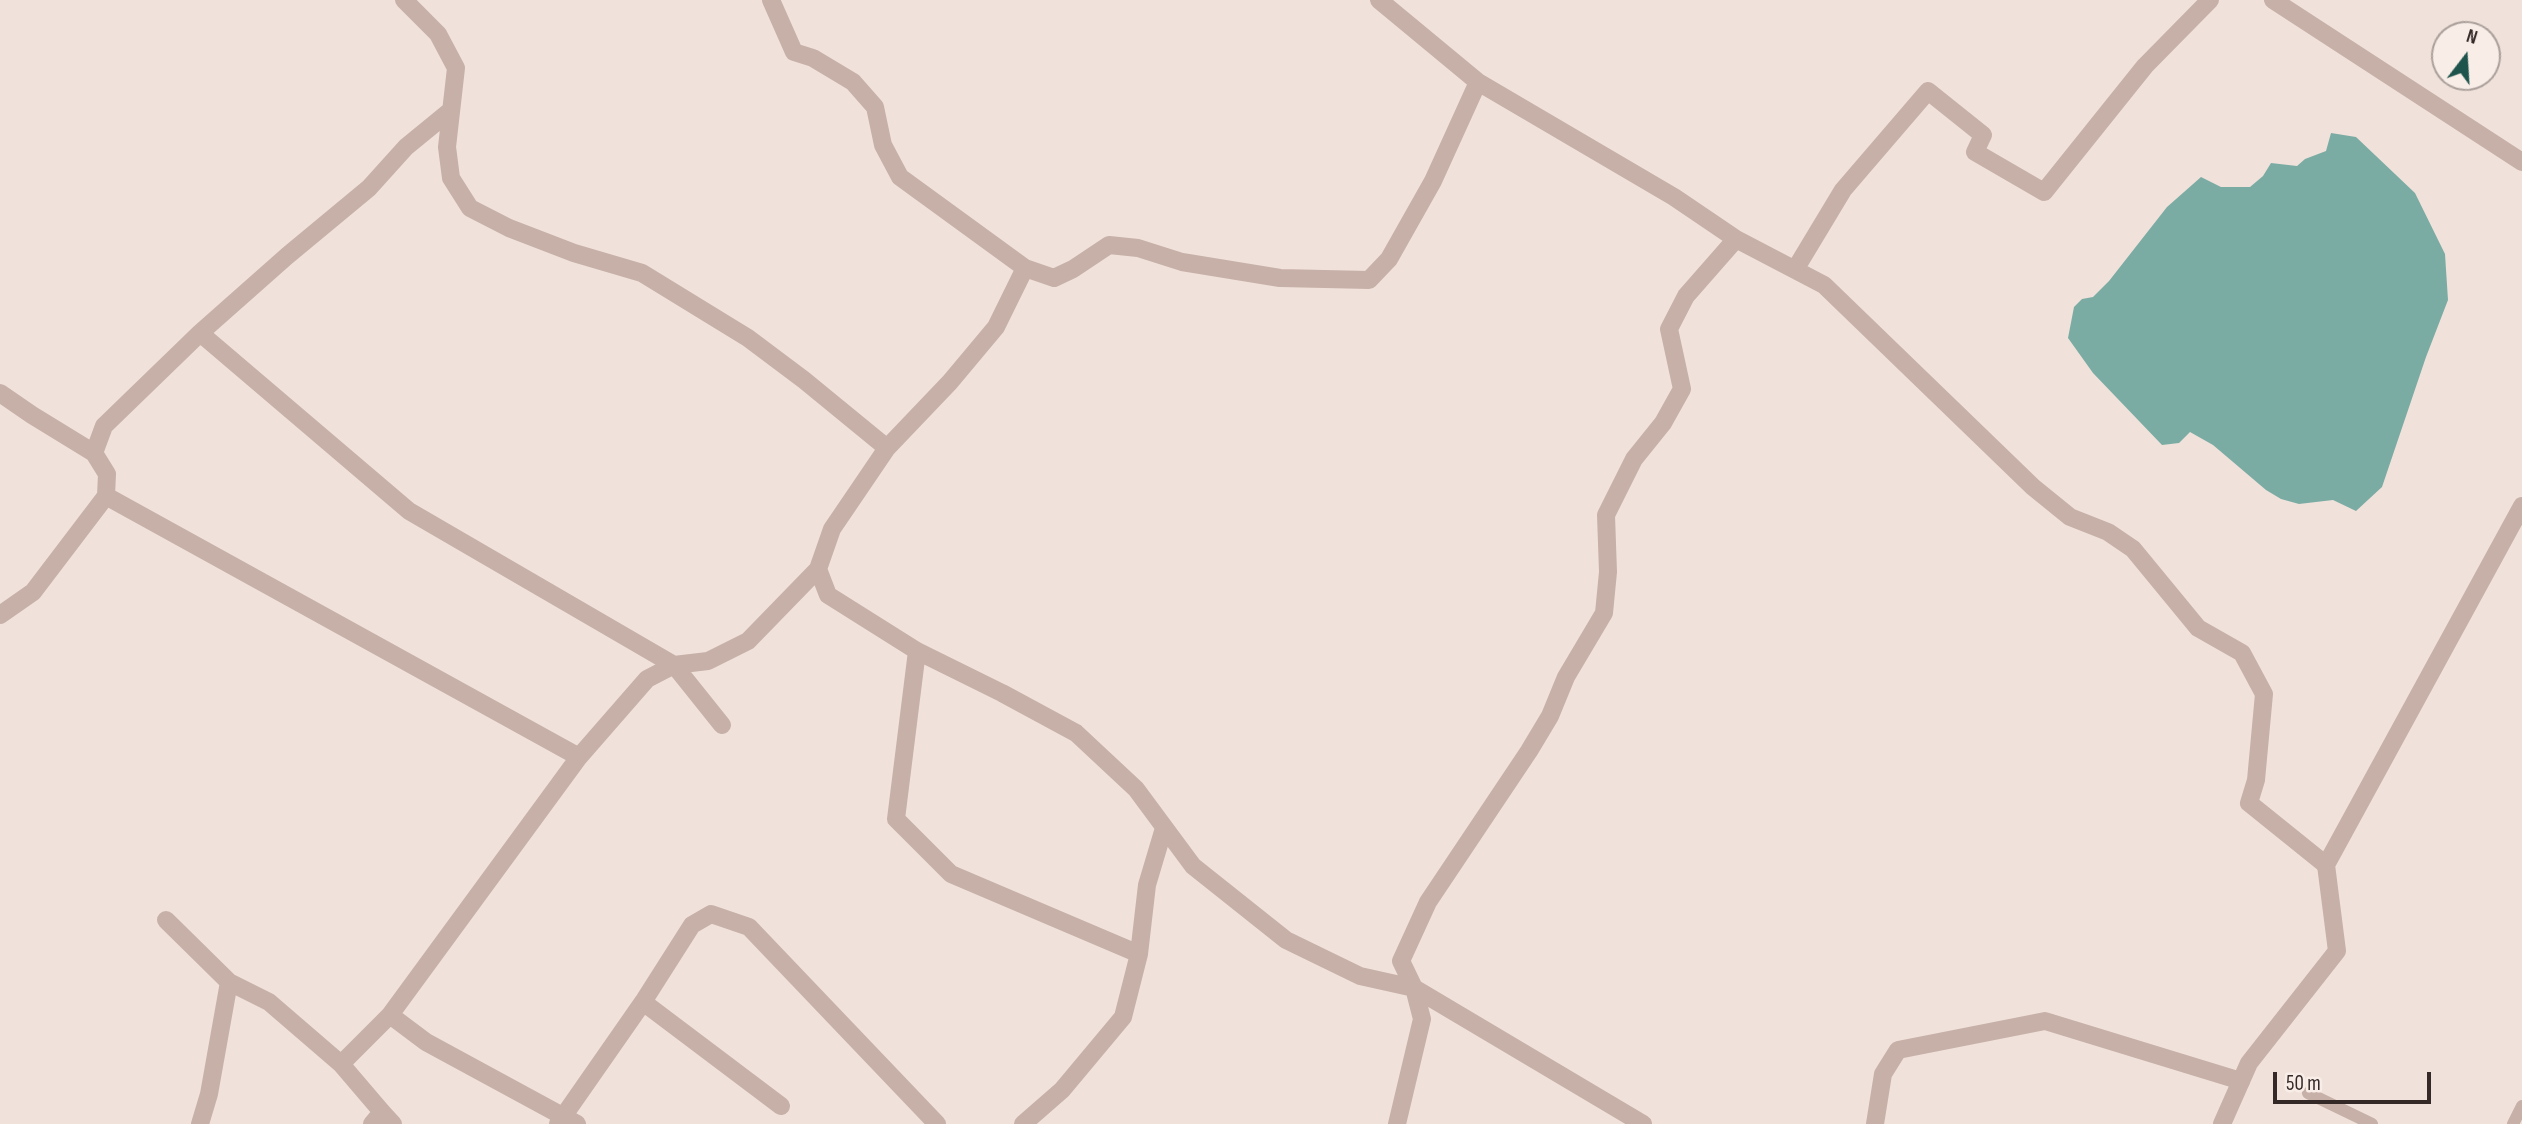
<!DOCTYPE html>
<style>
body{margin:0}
#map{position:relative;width:2522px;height:1124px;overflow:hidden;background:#f0e2db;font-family:"Sofia Sans Condensed",sans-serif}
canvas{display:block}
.north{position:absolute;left:2431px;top:21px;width:70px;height:70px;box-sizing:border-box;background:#f8ede7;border:2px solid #aa9f9a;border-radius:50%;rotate:17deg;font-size:19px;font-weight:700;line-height:28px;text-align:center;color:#342927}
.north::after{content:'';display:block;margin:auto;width:24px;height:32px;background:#1f544d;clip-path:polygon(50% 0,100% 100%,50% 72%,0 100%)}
.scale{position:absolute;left:2273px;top:1072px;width:158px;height:32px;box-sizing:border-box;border:4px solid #342927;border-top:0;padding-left:9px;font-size:21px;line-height:24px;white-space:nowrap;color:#342927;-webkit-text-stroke:5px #f8ede7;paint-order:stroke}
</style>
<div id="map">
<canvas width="2522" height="1124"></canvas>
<div class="north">N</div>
<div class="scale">50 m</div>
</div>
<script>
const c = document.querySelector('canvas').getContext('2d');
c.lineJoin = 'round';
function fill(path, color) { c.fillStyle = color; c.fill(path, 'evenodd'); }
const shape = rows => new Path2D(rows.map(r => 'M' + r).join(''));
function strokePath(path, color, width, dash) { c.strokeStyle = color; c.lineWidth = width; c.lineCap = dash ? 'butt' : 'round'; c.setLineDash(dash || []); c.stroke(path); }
const water = shape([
 [2331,133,2356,137,2415,193,2445,254,2448,300,2426,357,2382,487,2356,511,2333,500,2299,504,2281,499,2266,490,2213,445,2190,432,2179,443,2162,445,2093,373,2068,338,2074,307,2082,299,2093,297,2109,281,2167,207,2201,177,2221,187,2250,187,2263,176,2271,163,2297,166,2305,159,2326,151]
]);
const service = shape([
 [2308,1093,2372,1124],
 [2513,1124,2522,1106]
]);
const minor = shape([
 [404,0,438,34,456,68,447,147,451,178,470,208,509,228,574,253,642,273,748,338,804,380,887,448,950,382,996,327,1025,268],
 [771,0,794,52,813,58,853,82,875,107,883,145,900,177,1025,268,1054,278,1073,269,1109,245,1138,248,1182,262,1280,278,1369,280,1389,259,1433,181,1478,82,1379,0],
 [2273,0,2522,162],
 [1478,82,1674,197,1736,239],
 [1796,268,1843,190,1928,91,1983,135,1975,152,2044,192,2145,66,2210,0],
 [200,333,409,511,674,665,722,725],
 [0,393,32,415,94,453,107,474,106,496,33,592,0,615],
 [887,448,832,529,818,569,828,595,917,651,1002,693,1076,733,1136,789,1193,866,1286,940,1360,976,1414,988,1422,1019,1397,1124],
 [94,453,104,426,200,333,287,256,369,188,406,147,450,111],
 [106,496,579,757],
 [917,651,896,819,951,874,1139,954,1147,885,1164,828],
 [166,920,229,982,269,1002,341,1064,382,1112],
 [643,1002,781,1106],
 [390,1015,426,1042,577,1124],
 [341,1064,390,1015,579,757,647,679,674,665,708,661,748,641,818,569],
 [200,1124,209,1094,229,982],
 [372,1124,382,1112,393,1124],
 [558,1124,643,1002,692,925,711,914,749,927,937,1124],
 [1023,1124,1062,1090,1123,1017,1139,954],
 [1643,1124,1414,988,1401,961,1428,902,1529,751,1550,716,1566,677,1604,613,1608,572,1606,515,1634,459,1663,423,1682,389,1669,329,1686,296,1736,239,1824,285,2033,487,2070,517,2108,532,2133,549,2198,628,2242,653,2264,694,2256,780,2249,803,2326,865],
 [1875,1124,1883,1074,1898,1050,2045,1021,2241,1081]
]);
const tertiary = shape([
 [2222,1124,2249,1063,2337,951,2326,865,2522,506]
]);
fill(water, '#7baca4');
strokePath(service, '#c7b0a7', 12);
strokePath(minor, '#c7b0a7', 18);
strokePath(tertiary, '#c7b0a7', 18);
</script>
